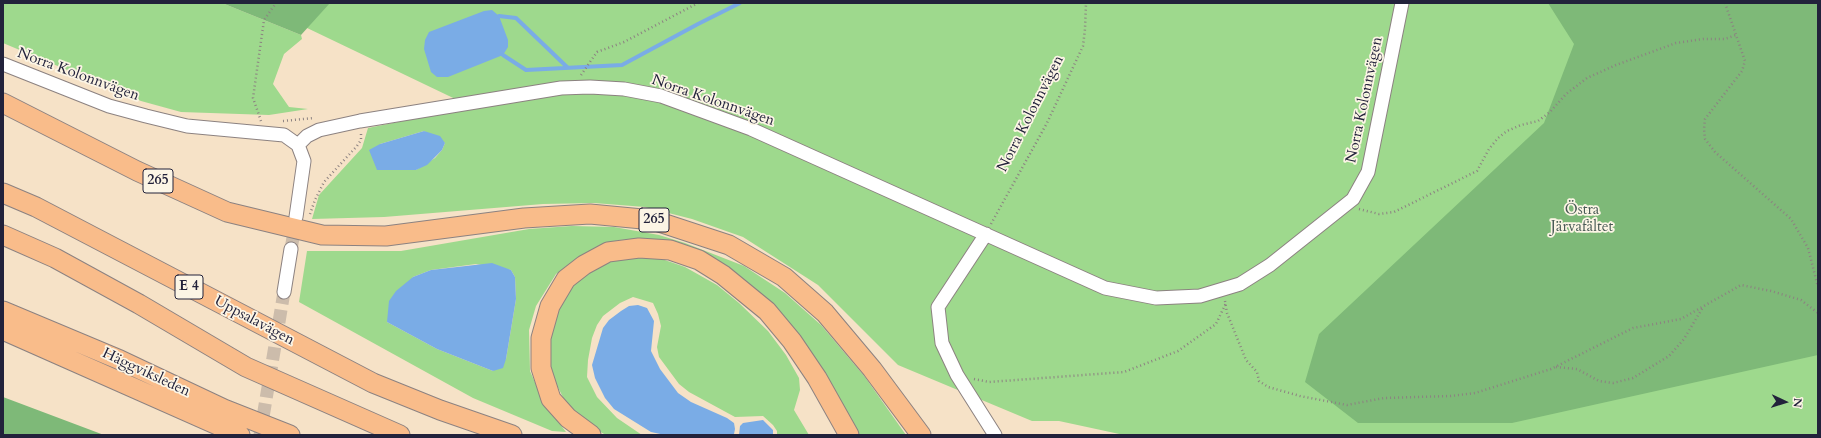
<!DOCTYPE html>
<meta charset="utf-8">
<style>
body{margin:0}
#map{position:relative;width:1821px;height:438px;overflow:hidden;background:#f6e2c7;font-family:Cardo,serif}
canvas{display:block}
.frame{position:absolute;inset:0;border:4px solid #22223b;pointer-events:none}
.north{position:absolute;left:1765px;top:382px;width:40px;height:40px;-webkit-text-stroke:3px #fcf5e5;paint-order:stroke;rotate:94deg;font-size:11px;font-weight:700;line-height:16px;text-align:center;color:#22223b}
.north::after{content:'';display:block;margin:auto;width:14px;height:18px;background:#22223b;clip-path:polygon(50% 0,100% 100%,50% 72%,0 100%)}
</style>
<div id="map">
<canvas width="1821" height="438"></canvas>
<div class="frame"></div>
<div class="north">N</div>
</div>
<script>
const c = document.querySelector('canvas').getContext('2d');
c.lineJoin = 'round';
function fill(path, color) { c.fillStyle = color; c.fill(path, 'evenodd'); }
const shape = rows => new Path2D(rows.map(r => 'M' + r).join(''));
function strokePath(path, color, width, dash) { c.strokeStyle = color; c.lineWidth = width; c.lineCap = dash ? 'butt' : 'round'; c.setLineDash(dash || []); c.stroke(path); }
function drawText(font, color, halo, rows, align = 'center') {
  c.font = font + ' Cardo,serif'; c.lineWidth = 3.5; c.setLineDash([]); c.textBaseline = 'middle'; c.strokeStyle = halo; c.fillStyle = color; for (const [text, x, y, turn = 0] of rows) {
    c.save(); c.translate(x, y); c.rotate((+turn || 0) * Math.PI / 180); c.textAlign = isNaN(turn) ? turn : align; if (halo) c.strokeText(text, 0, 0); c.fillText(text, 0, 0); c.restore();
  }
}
const green = shape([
 [3,3,222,3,301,35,302,39,284,54,273,84,289,107,308,109,269,115,181,112,141,101,3,43],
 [320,3,1818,3,1818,435,1124,435,1059,421,1032,421,898,365,818,285,743,237,692,219,645,207,594,203,543,204,384,217,312,219,319,195,362,148,368,128,472,107,305,27],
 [424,131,445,143,442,150,435,158,416,170,377,170,380,144],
 [572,226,614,227,659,235,685,243,744,266,785,293,821,325,865,377,906,435,859,435,806,349,679,246,649,239,619,240,585,254,556,274,536,306,529,330,530,371,544,403,566,432,552,431,473,398,299,302,307,251,401,251,529,229],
 [476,264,511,270,515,277,516,299,506,359,493,371,437,349,387,322,413,277,431,270],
 [632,257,656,257,685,267,717,285,739,303,768,331,786,355,799,378,800,390,794,410,809,435,777,435,777,431,773,425,763,416,735,417,689,392,679,384,659,357,657,347,661,326,658,314,653,303,633,297,620,303,603,316,597,325,592,338,588,360,587,377,597,397,617,418,642,435,606,435,593,428,567,405,548,368,546,344,558,306,577,281,594,268,615,260]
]);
const forest = shape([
 [222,3,330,3,301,35],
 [1548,3,1818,3,1818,355,1512,423,1358,423,1305,382,1319,334,1544,123,1574,44],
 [3,397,104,435,3,435]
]);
const water = shape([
 [492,10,499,16,508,40,508,47,503,55,448,77,437,77,431,72,424,49,425,40,429,32,484,11],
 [424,131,440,136,445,143,442,150,427,165,416,170,377,170,369,150,380,144],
 [492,263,511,270,515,277,516,299,506,359,503,368,493,371,437,349,387,322,389,301,396,291,413,277,431,270],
 [638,305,647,308,654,321,651,351,660,369,678,393,691,402,727,418,734,423,735,429,734,434,665,435,651,432,614,409,605,398,595,378,592,365,603,328,609,320,621,311,629,306],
 [763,420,773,430,773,435,739,435,740,426,743,423]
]);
const stream = shape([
 [499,16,516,18,567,67],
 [503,55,526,70,622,65,698,24,740,3]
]);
const minorTunnel = shape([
 [291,249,296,221],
 [260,435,284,292]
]);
const path = shape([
 [1725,3,1745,61,1742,71,1705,119,1704,129,1705,139,1715,152,1791,219,1808,248,1818,287],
 [581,75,597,52,624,42,698,3],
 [261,121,253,98,264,20,276,3],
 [283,121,314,118],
 [1359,209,1379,214,1394,212,1477,171,1489,149,1498,138,1507,131,1521,125,1538,121,1550,112,1566,94,1587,78,1616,65,1676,43,1703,39,1725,39,1736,35],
 [310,214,315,200,324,182,357,146,361,140,361,134],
 [991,224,1047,123,1083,46,1085,29,1086,3],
 [1225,301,1227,313,1246,360,1257,372,1259,381,1268,387,1300,396,1347,405,1384,398,1451,396,1475,393,1551,369,1633,328,1681,319,1741,285,1771,291,1801,300,1818,313],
 [1556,367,1577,369,1599,381,1613,383,1633,378,1669,356,1684,339,1703,307],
 [974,379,989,382,1124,372,1178,351,1216,324,1226,303]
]);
const minor = shape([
 [3,64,109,106,146,116,187,126,284,135,298,145,304,161,296,217],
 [298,145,307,136,319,130,360,121,561,88,590,87,624,89,661,96,751,129,1105,288,1156,298,1200,296,1240,284,1270,265,1353,199,1368,172,1402,3],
 [986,234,938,307,942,343,957,375,995,435],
 [284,292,291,249]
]);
const highway = shape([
 [3,103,137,171,227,212,322,235,386,236,524,218,590,214,653,220,729,245,784,277,825,313,872,369,921,435],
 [3,193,36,207,373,383,440,410,512,435],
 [3,235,55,258,139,304,246,367,400,435],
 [3,311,120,360,224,409,290,435],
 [3,330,240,435],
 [591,435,568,418,551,399,541,368,541,338,550,306,566,279,584,265,608,252,639,248,670,250,699,260,723,275,767,311,792,341,817,378,849,435]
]);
const shields = [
 [158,181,30],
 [654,220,30],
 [189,287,28]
];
const shieldNames = [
 ["265",158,181],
 ["265",654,220],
 ["E 4",189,287]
];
const streetNames = [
 ["Norra Kolonnvägen",78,75,20],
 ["Norra Kolonnvägen",1365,100,-78],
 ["Norra Kolonnvägen",713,101,19],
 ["Norra Kolonnvägen",1031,114,-63],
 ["Uppsalavägen",254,321,28],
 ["Häggviksleden",146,373,25]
];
const parkNames = [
 ["Östra",1582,211],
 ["Järvafältet",1582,228]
];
fill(green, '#9ed98d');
fill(forest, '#7eb978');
fill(water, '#7aace6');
strokePath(stream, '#7aace6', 4);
strokePath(minorTunnel, '#ccbcab', 13, [13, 6]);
strokePath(minor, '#8c8281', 15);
strokePath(highway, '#8c8281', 21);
strokePath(path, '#8c8281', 2.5, [1, 3]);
strokePath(minor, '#fff', 13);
strokePath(highway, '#f9bc8a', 19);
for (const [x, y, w] of shields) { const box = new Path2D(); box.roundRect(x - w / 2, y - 12, w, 24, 3); c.fillStyle = '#fcf5e5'; c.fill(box); strokePath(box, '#22223b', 1); }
drawText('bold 14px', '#22223b', null, shieldNames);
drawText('15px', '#22223b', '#fcf5e5', streetNames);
drawText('15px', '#475954', '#fcf5e5', parkNames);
</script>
